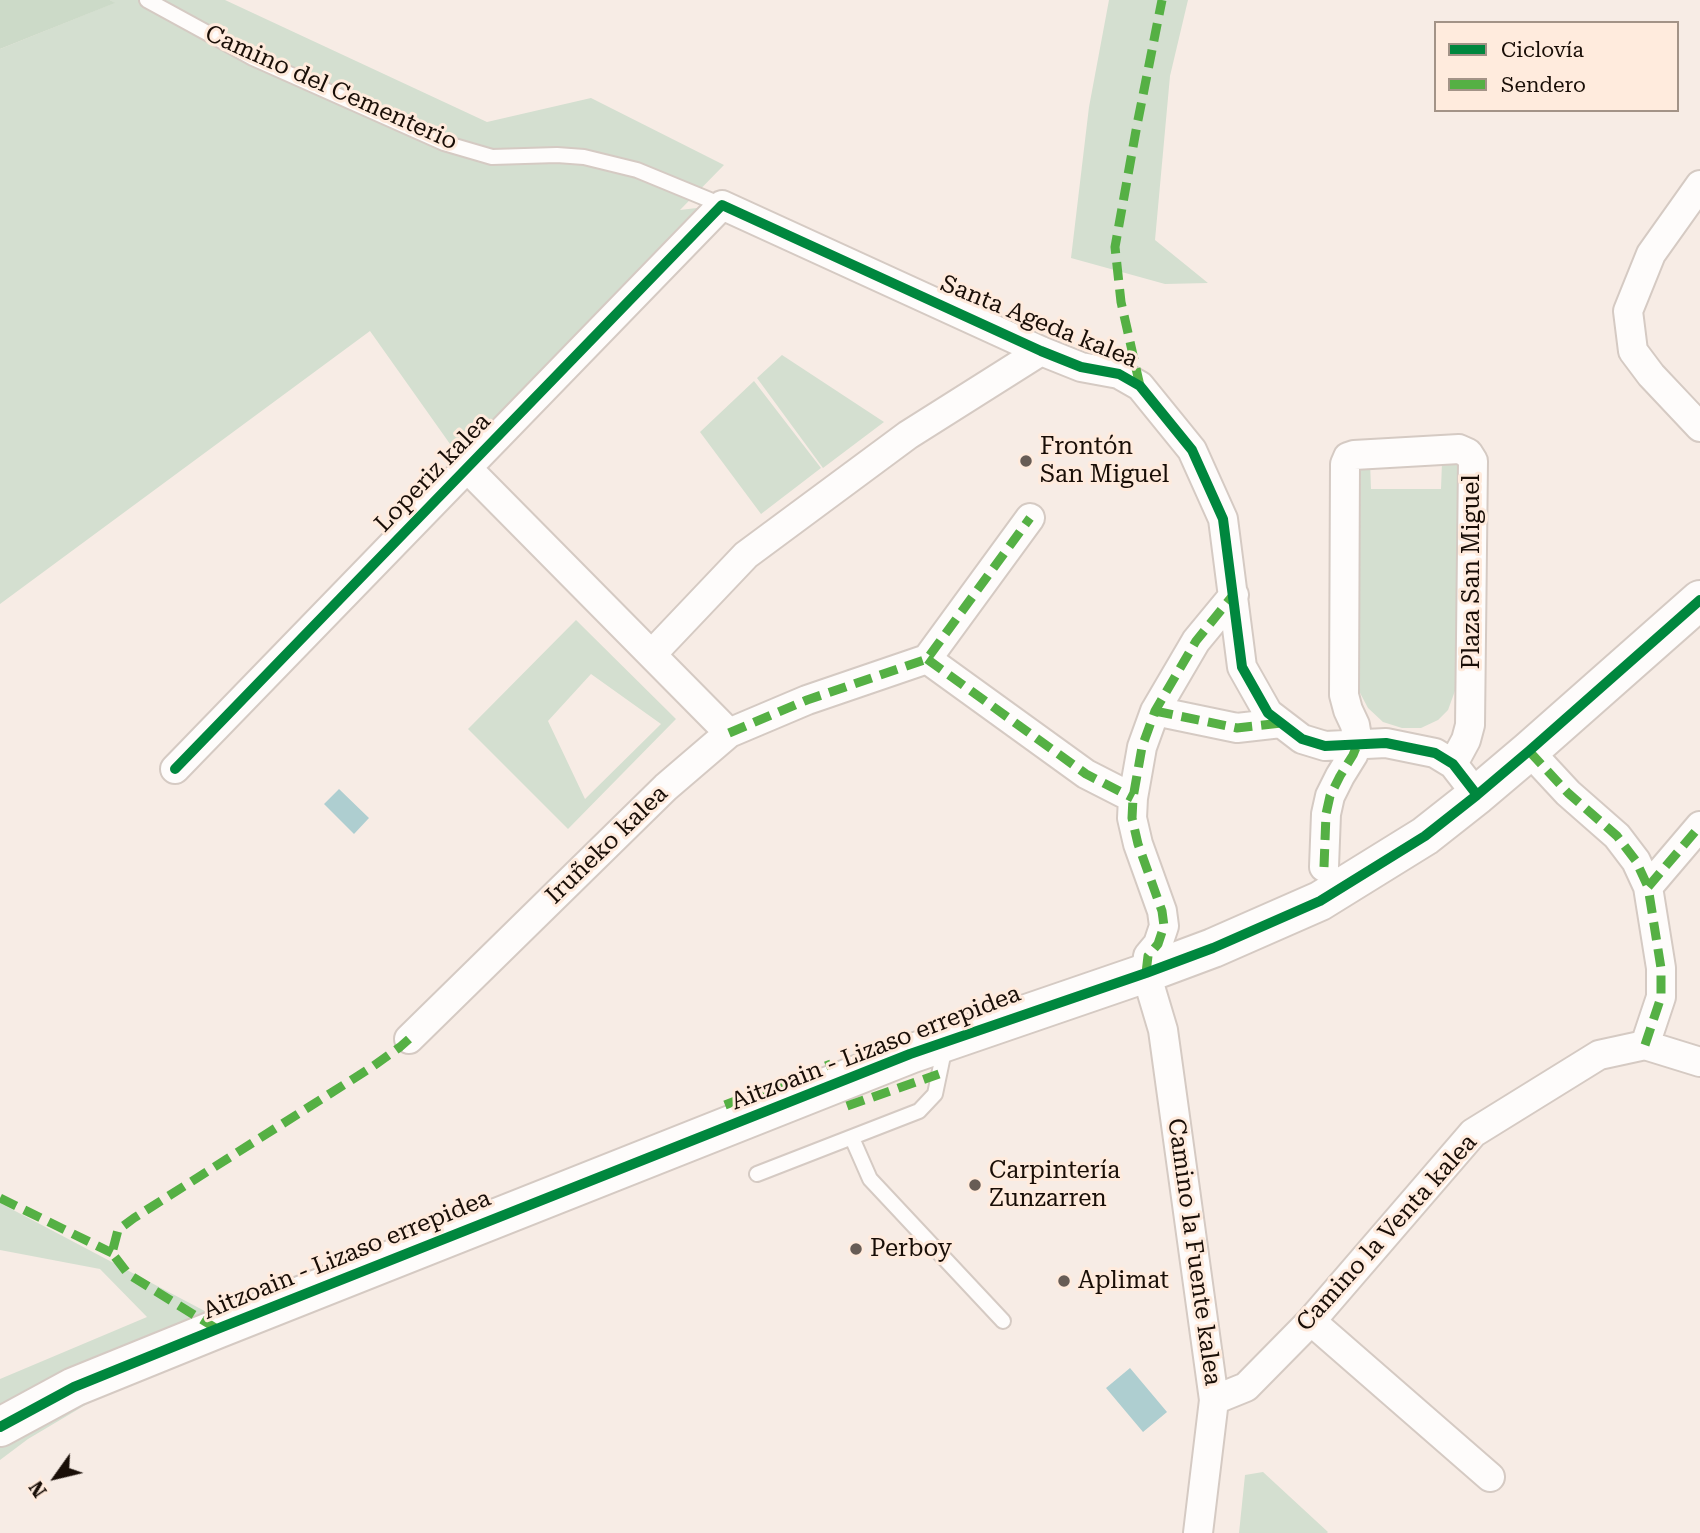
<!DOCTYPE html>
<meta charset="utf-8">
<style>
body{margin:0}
#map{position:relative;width:1700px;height:1533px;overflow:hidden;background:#f7ece5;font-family:"Roboto Serif",serif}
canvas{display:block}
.legend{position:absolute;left:1434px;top:21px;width:245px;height:91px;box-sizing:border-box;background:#ffebdd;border:2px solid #a39387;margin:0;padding:9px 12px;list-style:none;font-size:21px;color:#190e07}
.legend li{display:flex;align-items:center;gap:14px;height:35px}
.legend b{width:35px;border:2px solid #a39387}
.north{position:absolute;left:21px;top:1442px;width:70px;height:70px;-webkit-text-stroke:5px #ffebdd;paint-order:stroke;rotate:236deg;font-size:19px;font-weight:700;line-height:28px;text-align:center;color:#190e07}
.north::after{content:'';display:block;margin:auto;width:24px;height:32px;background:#190e07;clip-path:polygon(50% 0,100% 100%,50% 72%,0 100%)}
</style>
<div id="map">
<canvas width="1700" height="1533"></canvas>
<ul class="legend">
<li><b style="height:9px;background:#00873e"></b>Ciclovía</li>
<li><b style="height:9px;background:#55b044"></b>Sendero</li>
</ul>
<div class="north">N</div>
</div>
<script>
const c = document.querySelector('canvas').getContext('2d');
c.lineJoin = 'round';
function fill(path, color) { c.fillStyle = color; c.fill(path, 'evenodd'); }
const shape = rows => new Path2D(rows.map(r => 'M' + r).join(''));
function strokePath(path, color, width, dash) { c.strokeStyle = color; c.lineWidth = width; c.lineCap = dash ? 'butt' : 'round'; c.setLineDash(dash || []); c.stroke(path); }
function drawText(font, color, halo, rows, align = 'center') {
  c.font = font + ' "Roboto Serif",serif'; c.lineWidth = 6; c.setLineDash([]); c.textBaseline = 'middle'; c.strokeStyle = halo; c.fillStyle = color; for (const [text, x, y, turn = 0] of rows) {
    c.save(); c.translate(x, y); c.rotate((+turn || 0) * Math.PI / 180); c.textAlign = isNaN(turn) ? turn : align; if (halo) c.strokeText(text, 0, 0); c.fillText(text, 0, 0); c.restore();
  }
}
const green = shape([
 [110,0,225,0,487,122,591,98,724,165,680,210,722,205,467,468,370,331,0,604,0,49,114,3],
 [1109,0,1188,0,1170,76,1155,240,1208,283,1165,284,1071,258,1089,107],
 [782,355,884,422,823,468,757,378],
 [754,381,821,468,761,514,700,432],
 [1370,461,1371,489,1441,489,1442,462,1460,463,1458,660,1456,688,1448,710,1438,720,1421,728,1402,728,1383,722,1368,708,1359,691,1358,667,1357,462],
 [576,620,676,719,568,829,468,729],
 [591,674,661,724,585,799,548,721],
 [0,1203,235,1327,151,1366,28,1439,0,1460,0,1379,147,1317,100,1269,0,1250],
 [1263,1472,1328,1532,1327,1533,1239,1533,1245,1475]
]);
const forest = shape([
 [0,0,110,0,115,3,0,49]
]);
const water = shape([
 [339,789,369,818,354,834,324,804],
 [1130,1368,1167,1412,1143,1432,1106,1388]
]);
const lane = shape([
 [147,0,253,58,444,143,492,157,557,155,584,157,637,170,722,205],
 [852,1138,870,1179,1003,1321],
 [757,1174,919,1111,935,1094,945,1046]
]);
const street = shape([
 [1700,185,1651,254,1628,311,1633,351,1651,375,1700,427],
 [467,468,729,733],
 [652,654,746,555,908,435,1041,351],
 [927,659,1086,774,1133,798],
 [1155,711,1237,728,1281,723],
 [1529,751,1568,793,1617,836,1636,861,1648,887],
 [175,769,722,205,1041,351,1081,367,1119,374,1140,386,1192,450,1223,519,1242,667,1268,713,1302,739,1325,746,1386,743,1435,753,1453,764,1477,795],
 [1324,867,1326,814,1330,796,1340,776,1353,755,1358,743,1355,725,1348,710,1344,695,1345,464,1348,457,1354,455,1459,449,1468,453,1473,461,1470,725,1466,740,1453,764],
 [409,1039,666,787,729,733,807,700,927,659,1030,518],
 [1645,1045,1661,997,1661,968,1648,887,1700,826],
 [1311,1321,1490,1477],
 [1214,1400,1246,1387,1311,1321,1473,1133,1599,1055,1645,1045,1700,1062],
 [1198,1533,1214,1400,1163,1030,1146,973,1148,956,1158,944,1164,926,1162,911,1138,844,1132,818,1133,798,1142,747,1155,711,1196,641,1234,595]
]);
const secondary = shape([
 [0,1427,74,1387,217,1329,910,1054,1146,973,1213,948,1320,901,1425,836,1477,795,1529,751,1700,600]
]);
const quiet = shape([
 [1140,386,1121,302,1115,247,1137,125,1162,0],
 [927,659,1086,774,1133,798],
 [1155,711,1237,728,1281,723],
 [729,733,807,700,927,659,1030,518],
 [1529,751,1568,793,1617,836,1636,861,1648,887],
 [1324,867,1326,814,1330,796,1340,776,1353,755,1358,743],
 [1146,973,1148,956,1158,944,1164,926,1162,911,1138,844,1132,818,1133,798,1142,747,1155,711,1196,641,1234,594],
 [1645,1045,1661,997,1661,968,1648,887,1700,826],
 [725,1105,831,1064],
 [847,1106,939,1074],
 [0,1198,112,1253],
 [217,1329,128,1274,112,1253,118,1230,134,1218,372,1067,400,1047,409,1039]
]);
const cycleway = shape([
 [175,769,722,205,1041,351,1081,367,1119,374,1140,386,1192,450,1223,519,1242,667,1268,713,1302,739,1325,746,1386,743,1435,753,1453,764,1477,795],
 [0,1427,74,1387,217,1329,910,1054,1146,973,1213,948,1320,901,1425,836,1477,795,1529,751,1700,600]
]);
const markers = [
 [1026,461,7,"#675c55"],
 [975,1185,7,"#675c55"],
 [856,1249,7,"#675c55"],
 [1064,1281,7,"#675c55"]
];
const streetNames = [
 ["Camino del Cementerio",331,88,24],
 ["Santa Ageda kalea",1039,322,22],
 ["Loperiz kalea",433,473,-46],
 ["Plaza San Miguel",1472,572,-90],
 ["Iruñeko kalea",607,845,-44],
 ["Aitzoain - Lizaso errepidea",876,1048,-21],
 ["Camino la Venta kalea",1387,1233,-48],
 ["Camino la Fuente kalea",1194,1252,82],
 ["Aitzoain - Lizaso errepidea",347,1255,-22]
];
const poiNames = [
 ["Frontón",1040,447],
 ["San Miguel",1040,475],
 ["Carpintería",989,1171],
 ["Zunzarren",989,1199],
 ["Perboy",870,1249],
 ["Aplimat",1078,1281]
];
fill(green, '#d4dfd0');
fill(forest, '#ccdac8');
fill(water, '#aeced0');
strokePath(lane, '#d5cac3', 18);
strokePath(street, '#d5cac3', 32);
strokePath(secondary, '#d5cac3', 42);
strokePath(lane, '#fefcfb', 14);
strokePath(street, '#fefcfb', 28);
strokePath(secondary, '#fefcfb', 38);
strokePath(quiet, '#55b044', 9, [18, 9]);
strokePath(cycleway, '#00873e', 10);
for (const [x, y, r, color] of markers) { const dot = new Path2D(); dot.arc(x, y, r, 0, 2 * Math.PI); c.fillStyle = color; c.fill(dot); strokePath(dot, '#ffebdd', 2.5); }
drawText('24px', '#190e07', '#ffebdd', streetNames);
drawText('24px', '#190e07', '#ffebdd', poiNames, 'left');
</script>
